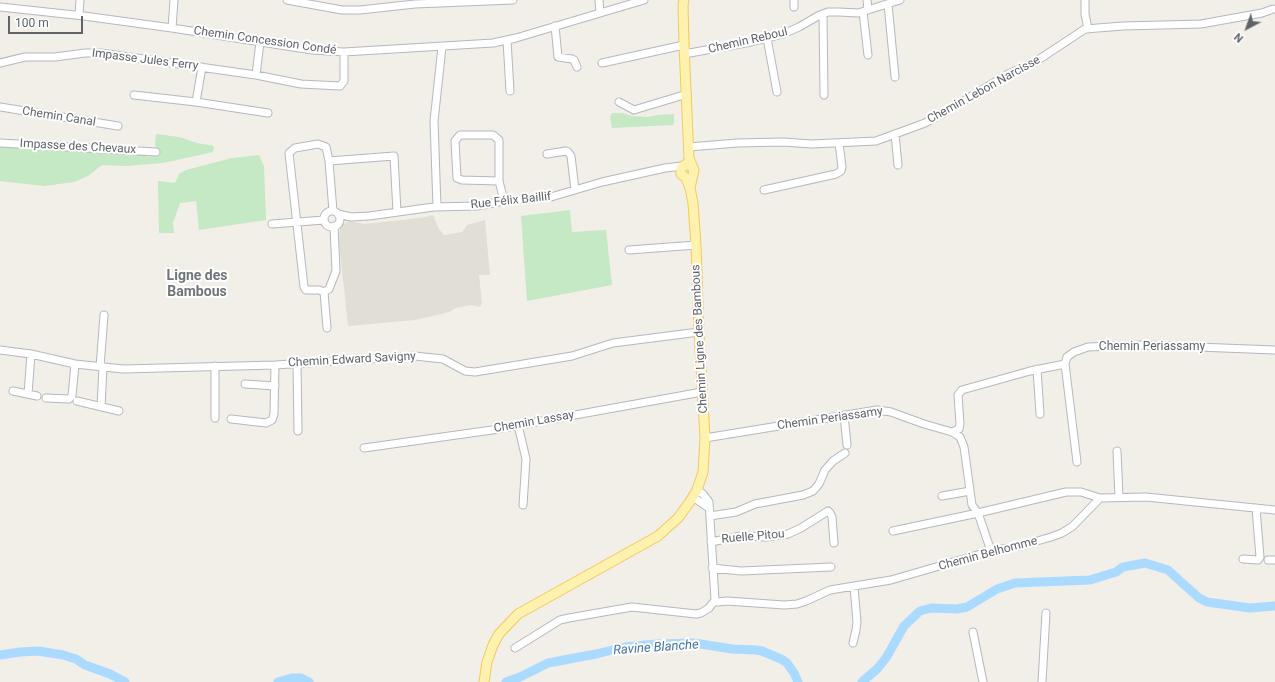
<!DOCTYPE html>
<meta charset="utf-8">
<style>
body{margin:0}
#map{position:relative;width:1275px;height:682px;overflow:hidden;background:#f1efe8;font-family:Roboto,sans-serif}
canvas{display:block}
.north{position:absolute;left:1227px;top:8px;width:40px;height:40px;-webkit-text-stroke:3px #fff;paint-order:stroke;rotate:221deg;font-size:11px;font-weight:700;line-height:16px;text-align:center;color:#5f6368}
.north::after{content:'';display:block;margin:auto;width:14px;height:18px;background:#5f6368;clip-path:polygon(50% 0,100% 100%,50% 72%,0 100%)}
.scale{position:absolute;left:8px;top:16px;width:75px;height:18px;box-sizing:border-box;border:2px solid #5f6368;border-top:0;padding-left:5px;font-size:12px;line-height:14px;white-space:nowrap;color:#5f6368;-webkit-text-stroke:3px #fff;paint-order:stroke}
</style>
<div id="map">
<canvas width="1275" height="682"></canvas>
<div class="north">N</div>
<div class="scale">100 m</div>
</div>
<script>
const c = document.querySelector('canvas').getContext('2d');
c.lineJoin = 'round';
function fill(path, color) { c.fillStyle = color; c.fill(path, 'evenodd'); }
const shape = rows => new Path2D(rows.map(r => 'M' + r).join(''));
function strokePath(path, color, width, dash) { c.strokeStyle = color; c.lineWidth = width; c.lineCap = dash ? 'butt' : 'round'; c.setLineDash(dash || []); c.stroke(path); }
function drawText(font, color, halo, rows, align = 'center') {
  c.font = font + ' Roboto,sans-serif'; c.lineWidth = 4; c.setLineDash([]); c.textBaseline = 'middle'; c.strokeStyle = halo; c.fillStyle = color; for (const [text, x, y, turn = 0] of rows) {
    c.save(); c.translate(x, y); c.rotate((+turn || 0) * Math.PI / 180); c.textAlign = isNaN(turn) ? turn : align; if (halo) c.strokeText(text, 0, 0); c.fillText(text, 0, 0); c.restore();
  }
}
const education = shape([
 [433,215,439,229,444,235,462,232,467,225,485,220,490,275,479,275,482,303,480,307,471,305,456,308,449,312,415,320,348,326,339,241,340,225,349,221,364,224,402,220,426,217]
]);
const green = shape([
 [612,113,622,113,632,116,648,117,658,115,674,114,674,122,673,125,612,128,610,117],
 [156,134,179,137,197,143,214,146,213,152,163,163,126,166,102,165,88,176,74,182,44,186,0,181,0,147,145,153,146,157,155,156,159,150,155,146],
 [259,155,264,166,266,220,199,230,196,201,180,203,173,223,174,233,159,233,158,181,175,183,179,174,186,170,232,158],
 [570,210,572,232,606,230,612,285,527,301,521,216]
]);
const river = shape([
 [0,655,20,652,38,651,63,655,76,659,85,665,110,674,125,682],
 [278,682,292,678,301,678,309,682],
 [506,682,520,677,548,663,596,654,625,647,657,644,694,643,732,649,756,650,762,651,781,659,787,663,794,673,798,682],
 [862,682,877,669,886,658,904,626,920,611,931,608,957,609,967,607,997,589,1015,583,1090,580,1116,572,1123,567,1145,563,1168,570,1199,598,1207,602,1250,608,1275,606]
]);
const minor = shape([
 [287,0,342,10,360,10,415,4,513,0],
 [599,0,600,13],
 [794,0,794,7],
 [867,0,868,10],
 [1085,0,1085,14,1088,29],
 [888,4,895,77],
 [0,7,84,16,172,28,312,50,344,52,493,43,516,38,644,0],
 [863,12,868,55],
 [823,14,824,95],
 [79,15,80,0],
 [555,26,558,57,572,59,574,60,577,67],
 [172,28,174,0],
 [767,38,777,92],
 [507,40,510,91],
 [684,54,751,42,783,34,799,27,818,16,828,12,839,12,858,13,900,0],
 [0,63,25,57,55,57,85,53,101,53,256,75,301,84,340,86,344,81,344,52],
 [602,63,684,45],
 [256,75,260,42],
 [134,95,196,102,202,67],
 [196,102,268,113],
 [619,102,634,110,687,94],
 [0,107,118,126],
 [895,134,898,165],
 [0,143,156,152],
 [689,147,737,143,783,142,812,144,876,141,925,123,945,112,1008,74,1035,62,1085,29,1123,26,1201,24,1262,13,1273,9],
 [547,154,566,151,568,152,571,156,575,190],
 [329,161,394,156,397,212],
 [499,181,462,180,457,178,455,141,460,135,493,135,499,140,499,181,504,201],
 [764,190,836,174,841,171,842,167,839,143],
 [437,207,434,121,442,47],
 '324 219a8 8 0 1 1 16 0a8 8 0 1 1-16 0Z',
 [338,214,351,217,369,216,434,207,477,206,504,201,551,197,602,182,665,168,682,166],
 [272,224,324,220],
 [629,250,696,245],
 [324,292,319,290,306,290,304,287,289,153,295,148,318,144,326,147,329,161,333,211],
 [324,292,329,289,336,271,334,226],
 [324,292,327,328],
 [0,350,31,354,75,364,123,369,275,365,415,356,443,359,465,371,475,372,572,356,613,343,699,332],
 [297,363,298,431],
 [1065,364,1077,462],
 [215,366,215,418],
 [100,367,104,315],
 [1037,369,1040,414],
 [245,384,275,386],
 [13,391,37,396],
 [28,394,31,354],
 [46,398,69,399,72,396,75,364],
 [77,401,119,411],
 [101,407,103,367],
 [844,415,847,445],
 [231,419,266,423,272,420,274,414,275,365],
 [518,425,526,459,523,505],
 [952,432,959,429,960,424,958,395,962,390,1030,371,1065,364,1067,357,1074,352,1088,347,1145,345,1275,350],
 [705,438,877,410,891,412,924,424,952,432,960,437,964,447,972,505,978,513,991,551],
 [364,448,492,430,702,392],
 [1117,451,1119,497],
 [697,490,703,494,709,502,715,600,717,602,727,601,784,605,797,604,806,601,830,590,891,580,991,551,1020,546,1051,537,1062,533,1073,526,1100,498,1146,497,1275,510],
 [942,496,970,491],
 [693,497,709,508],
 [710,516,736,512,755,504,803,495,813,491,819,484,825,470,833,461,845,453],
 [893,531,978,513,1066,492,1081,492,1100,498],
 [711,542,741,536,766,537,788,534,801,528,828,511,830,513,832,517,834,543],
 [1243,559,1258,560,1260,557,1256,508],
 [1268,560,1275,560],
 [712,568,741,571,831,567],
 [973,632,983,682],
 [853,643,856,630,857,622,854,587],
 [515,648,560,620,569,618,632,607,696,614,701,613,709,608,715,600],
 [1042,682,1046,613]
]);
const major = shape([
 [684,0,683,5,684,45,689,158,694,170,690,188],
 [686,178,681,174,681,168,686,164,692,167],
 [484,682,487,662,493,645,499,634,518,614,658,536,678,518,689,503,697,490,703,472,705,438,699,332,696,245,693,203,690,188,686,178]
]);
const streetNames = [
 ["Chemin Concession Condé",265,41,8],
 ["Chemin Reboul",748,41,-13],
 ["Impasse Jules Ferry",145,60,7],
 ["Chemin Lebon Narcisse",984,90,-29],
 ["Chemin Canal",59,117,9],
 ["Impasse des Chevaux",78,147,3],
 ["Rue Félix Baillif",511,201,-6],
 ["Chemin Ligne des Bambous",700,339,-93],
 ["Chemin Periassamy",1152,347],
 ["Chemin Edward Savigny",352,360,-3],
 ["Chemin Periassamy",830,419,-8],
 ["Chemin Lassay",534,422,-10],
 ["Ruelle Pitou",753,537,-5],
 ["Chemin Belhomme",988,554,-15]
];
const waterNames = [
 ["Ravine Blanche",656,648,-4]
];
const quarterNames = [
 ["Ligne des",197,276],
 ["Bambous",197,292]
];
fill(education, '#e1ded6');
fill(green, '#c5e8c5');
strokePath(river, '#aadaff', 9);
strokePath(minor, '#b5b8bc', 9);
strokePath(major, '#f2c960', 11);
strokePath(minor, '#fff', 7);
strokePath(major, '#fff2af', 9);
drawText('12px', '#5f6368', '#fff', streetNames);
drawText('italic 13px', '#4174aa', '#fff', waterNames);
drawText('bold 14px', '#70757a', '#fff', quarterNames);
</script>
